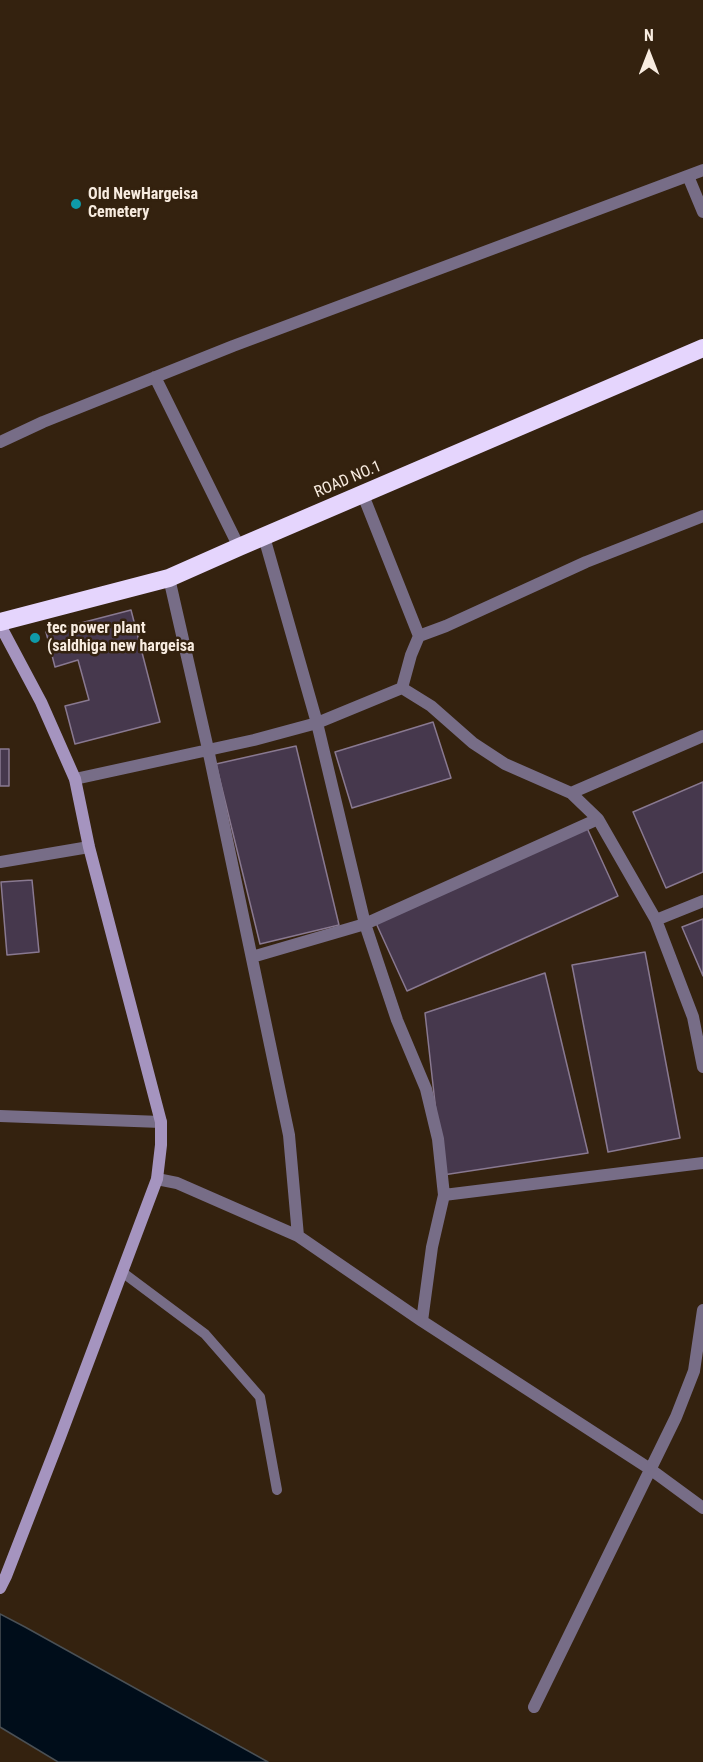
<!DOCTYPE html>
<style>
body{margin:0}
#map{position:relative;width:703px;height:1762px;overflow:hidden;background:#34220f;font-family:"Roboto Condensed",sans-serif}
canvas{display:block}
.north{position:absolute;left:619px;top:24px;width:60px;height:60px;-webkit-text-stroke:4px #34220f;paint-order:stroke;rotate:0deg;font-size:16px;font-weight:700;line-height:24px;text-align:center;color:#f8ece0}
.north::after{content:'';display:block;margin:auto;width:21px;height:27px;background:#f8ece0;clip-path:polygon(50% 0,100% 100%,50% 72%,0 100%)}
</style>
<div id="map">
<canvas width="703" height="1762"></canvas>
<div class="north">N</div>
</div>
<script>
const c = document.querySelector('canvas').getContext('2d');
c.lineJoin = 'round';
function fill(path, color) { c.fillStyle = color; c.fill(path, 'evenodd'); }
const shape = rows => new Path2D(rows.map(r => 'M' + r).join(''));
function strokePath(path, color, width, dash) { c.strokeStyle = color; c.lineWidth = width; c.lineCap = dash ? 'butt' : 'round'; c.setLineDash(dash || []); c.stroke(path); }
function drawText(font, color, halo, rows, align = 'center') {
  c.font = font + ' "Roboto Condensed",sans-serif'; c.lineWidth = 5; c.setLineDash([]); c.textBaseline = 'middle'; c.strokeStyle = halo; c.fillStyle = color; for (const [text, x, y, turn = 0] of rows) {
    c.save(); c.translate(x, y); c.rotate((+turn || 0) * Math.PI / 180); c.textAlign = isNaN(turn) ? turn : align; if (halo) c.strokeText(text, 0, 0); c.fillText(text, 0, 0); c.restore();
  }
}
const water = shape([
 [0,1614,25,1627,268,1762,58,1762,0,1727,0,1614]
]);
const building = shape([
 [131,610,160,722,75,744,65,706,89,700,78,660,55,667,46,632,131,610],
 [433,722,451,778,352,808,335,752,433,722],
 [296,746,339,925,260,944,216,764,296,746],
 [0,749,9,749,9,786,0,786,0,749],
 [703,782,703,872,666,888,633,812,703,782],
 [587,828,618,896,407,991,376,923,587,828],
 [32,880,39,952,7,955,1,882,32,880],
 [703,919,703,976,682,927,703,919],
 [645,952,680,1138,608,1152,572,965,645,952],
 [545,973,588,1153,443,1175,425,1013,545,973]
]);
const lane = shape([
 [122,1272,205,1334,260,1397,277,1490]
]);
const street = shape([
 [688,176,703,212],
 [155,377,239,547],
 [0,442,43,422,233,346,703,170],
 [363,495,419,636],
 [264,537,317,723,365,924,397,1020,426,1089,438,1139,444,1195,432,1247,422,1321],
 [169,578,208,749,289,1135,298,1236],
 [402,688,411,655,419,636,446,626,586,562,703,516],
 [75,779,254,740,317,723,402,688,431,706,473,743,505,764,571,793,598,819,656,920,693,1017,703,1067],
 [571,793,703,736],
 [0,862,89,847],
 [656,920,703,901],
 [252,957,365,924,598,819],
 [0,1116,161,1122],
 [157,1179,177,1183,298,1236,422,1321,650,1469,703,1508],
 [444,1195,703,1163],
 [534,1707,676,1417,694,1371,703,1310]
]);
const secondary = shape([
 [0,625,41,702,75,779,89,847,161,1122,161,1145,157,1179,60,1437,6,1576,0,1588]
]);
const highway = shape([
 [0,622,169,578,239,547,703,348]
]);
const markers = [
 [76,204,6,"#0f9aa8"],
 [35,638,6,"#0f9aa8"]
];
const poiNames = [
 ["Old NewHargeisa",88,195],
 ["Cemetery",88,213],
 ["tec power plant",47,629],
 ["(saldhiga new hargeisa",47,647]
];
const streetNames = [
 ["ROAD NO.1",348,480,-23]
];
fill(water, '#000d1a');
strokePath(water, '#4a5055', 1.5);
fill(building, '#46384d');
strokePath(building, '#897991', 1.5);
strokePath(lane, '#776d87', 10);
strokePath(street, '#776d87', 12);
strokePath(secondary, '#a594bf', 12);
strokePath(highway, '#e5d5fd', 18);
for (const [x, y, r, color] of markers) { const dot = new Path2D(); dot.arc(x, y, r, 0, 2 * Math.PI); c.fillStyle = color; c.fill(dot); strokePath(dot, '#34220f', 2); }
drawText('bold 16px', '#f8ece0', '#34220f', poiNames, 'left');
drawText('16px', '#f8ece0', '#34220f', streetNames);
</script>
